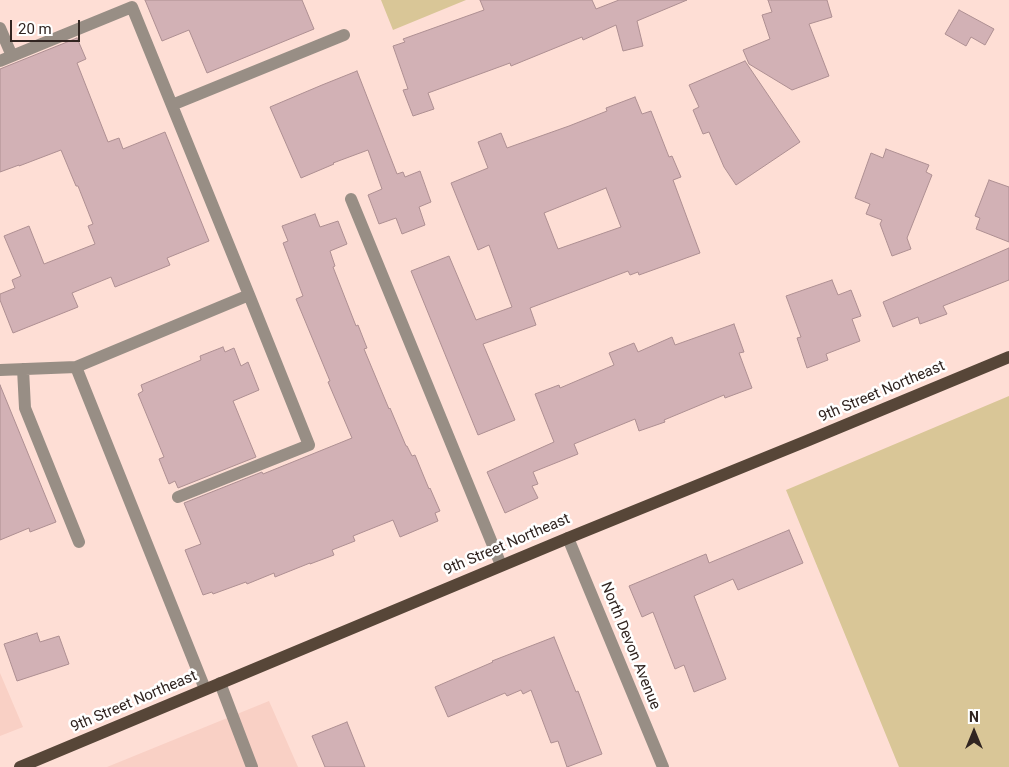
<!DOCTYPE html>
<style>
body{margin:0}
#map{position:relative;width:1009px;height:767px;overflow:hidden;background:#feded5;font-family:Roboto,sans-serif}
canvas{display:block}
.north{position:absolute;left:949px;top:707px;width:50px;height:50px;-webkit-text-stroke:4px #fff;paint-order:stroke;rotate:0deg;font-size:14px;font-weight:700;line-height:20px;text-align:center;color:#312521}
.north::after{content:'';display:block;margin:auto;width:18px;height:22px;background:#312521;clip-path:polygon(50% 0,100% 100%,50% 72%,0 100%)}
.scale{position:absolute;left:10px;top:20px;width:70px;height:22px;box-sizing:border-box;border:2px solid #312521;border-top:0;padding-left:6px;font-size:15px;line-height:18px;white-space:nowrap;color:#312521;-webkit-text-stroke:4px #fff;paint-order:stroke}
</style>
<div id="map">
<canvas width="1009" height="767"></canvas>
<div class="north">N</div>
<div class="scale">20 m</div>
</div>
<script>
const c = document.querySelector('canvas').getContext('2d');
c.lineJoin = 'round';
function fill(path, color) { c.fillStyle = color; c.fill(path, 'evenodd'); }
const shape = rows => new Path2D(rows.map(r => 'M' + r).join(''));
function strokePath(path, color, width, dash) { c.strokeStyle = color; c.lineWidth = width; c.lineCap = dash ? 'butt' : 'round'; c.setLineDash(dash || []); c.stroke(path); }
function drawText(font, color, halo, rows, align = 'center') {
  c.font = font + ' Roboto,sans-serif'; c.lineWidth = 5; c.setLineDash([]); c.textBaseline = 'middle'; c.strokeStyle = halo; c.fillStyle = color; for (const [text, x, y, turn = 0] of rows) {
    c.save(); c.translate(x, y); c.rotate((+turn || 0) * Math.PI / 180); c.textAlign = isNaN(turn) ? turn : align; if (halo) c.strokeText(text, 0, 0); c.fillText(text, 0, 0); c.restore();
  }
}
const built = shape([
 [0,673,23,727,0,736],
 [269,701,298,767,107,767]
]);
const green = shape([
 [381,0,466,0,393,30],
 [1009,396,1009,767,899,767,786,490]
]);
const building = shape([
 [145,0,302,0,314,29,207,73,189,30,162,41,145,0],
 [480,0,592,0,596,9,619,0,687,0,637,21,643,46,623,51,616,25,583,40,582,37,511,66,510,63,428,93,434,109,413,116,403,90,408,89,393,46,405,42,403,39,484,10,480,0],
 [768,0,827,0,832,17,809,24,829,76,792,90,749,64,743,50,770,39,762,15,772,12,768,0],
 [959,10,994,29,985,45,971,37,966,46,945,34,959,10],
 [77,38,86,59,77,63,108,142,119,138,123,149,165,132,209,241,167,258,170,265,115,287,111,277,72,293,78,307,13,333,0,300,0,294,15,288,12,280,21,276,4,236,29,226,44,264,95,244,88,226,93,224,78,186,76,186,61,150,19,166,19,165,0,172,0,69,77,38],
 [745,61,800,142,736,185,724,167,709,132,703,134,693,110,699,107,689,85,745,61],
 [357,71,397,174,403,172,405,177,420,171,431,202,419,207,425,225,402,234,396,218,379,224,368,195,382,189,368,150,333,163,334,164,301,178,270,107,322,85,357,71],
 [635,97,642,114,651,111,669,157,672,156,681,177,673,180,700,253,639,275,638,272,630,275,628,271,530,308,536,325,483,344,515,420,478,435,411,271,449,256,476,320,512,307,489,245,478,250,451,183,488,168,478,142,501,133,507,148,569,126,607,111,606,108,635,97],
 [606,188,621,227,558,249,544,213,606,188],
 [886,149,929,165,926,172,932,175,907,238,911,249,892,256,880,224,882,220,866,214,870,204,855,198,871,153,883,158,886,149],
 [989,180,1009,187,1009,242,976,229,980,218,975,216,989,180],
 [315,214,320,227,338,221,347,244,330,251,335,266,333,267,356,326,358,325,367,348,364,349,389,409,390,408,406,446,407,446,412,456,415,455,429,489,430,488,440,511,435,513,438,521,400,537,393,520,353,536,355,541,332,550,334,555,310,564,310,563,275,577,274,573,247,584,246,582,213,594,212,592,203,595,185,550,201,544,184,503,262,472,263,474,352,438,328,382,330,381,296,299,303,296,283,243,288,241,282,226,315,214],
 [1009,248,1009,280,943,306,947,314,920,324,918,317,893,327,883,302,1009,248],
 [832,280,838,295,851,290,861,316,852,319,860,341,826,354,828,360,807,368,797,338,801,337,786,296,832,280],
 [734,324,744,352,739,353,752,388,725,398,724,395,664,420,665,422,639,431,635,419,574,444,578,454,533,472,538,484,532,486,538,498,505,513,487,472,554,442,535,394,559,385,560,388,614,365,609,353,634,343,638,352,672,337,675,345,734,324],
 [223,347,225,352,234,348,241,366,248,362,259,390,233,401,256,457,178,488,175,481,169,484,159,459,164,457,138,394,143,391,141,385,201,360,200,356,223,347],
 [0,385,56,522,30,532,29,528,0,540,0,385],
 [789,530,803,563,738,590,733,579,694,596,726,679,694,692,684,665,675,669,653,612,642,617,629,586,706,554,709,563,789,530],
 [37,633,40,642,59,636,69,664,17,681,4,644,37,633],
 [554,637,576,692,578,691,602,754,567,767,558,741,551,743,531,690,523,694,521,690,507,696,505,693,448,717,435,687,493,662,492,661,554,637],
 [347,722,365,767,325,767,312,736,347,722]
]);
const minor = shape([
 [0,28,12,56],
 [0,61,132,7,249,295,76,367,0,370],
 [172,105,344,35],
 [351,199,501,565],
 [76,367,205,689],
 [23,369,25,408,79,542],
 [178,497,309,445,249,295],
 [568,538,663,767],
 [220,683,252,767]
]);
const major = shape([
 [20,767,568,538,809,440,1009,357]
]);
const streetNames = [
 ["9th Street Northeast",882,392,-23],
 ["9th Street Northeast",507,545,-23],
 ["North Devon Avenue",630,646,68],
 ["9th Street Northeast",134,702,-23]
];
fill(built, '#f9d0c5');
fill(green, '#d9c697');
fill(building, '#d2b1b5');
strokePath(building, '#ae8f92', 1);
strokePath(minor, '#988e85', 12);
strokePath(major, '#574638', 12);
drawText('15px', '#312521', '#fff', streetNames);
</script>
